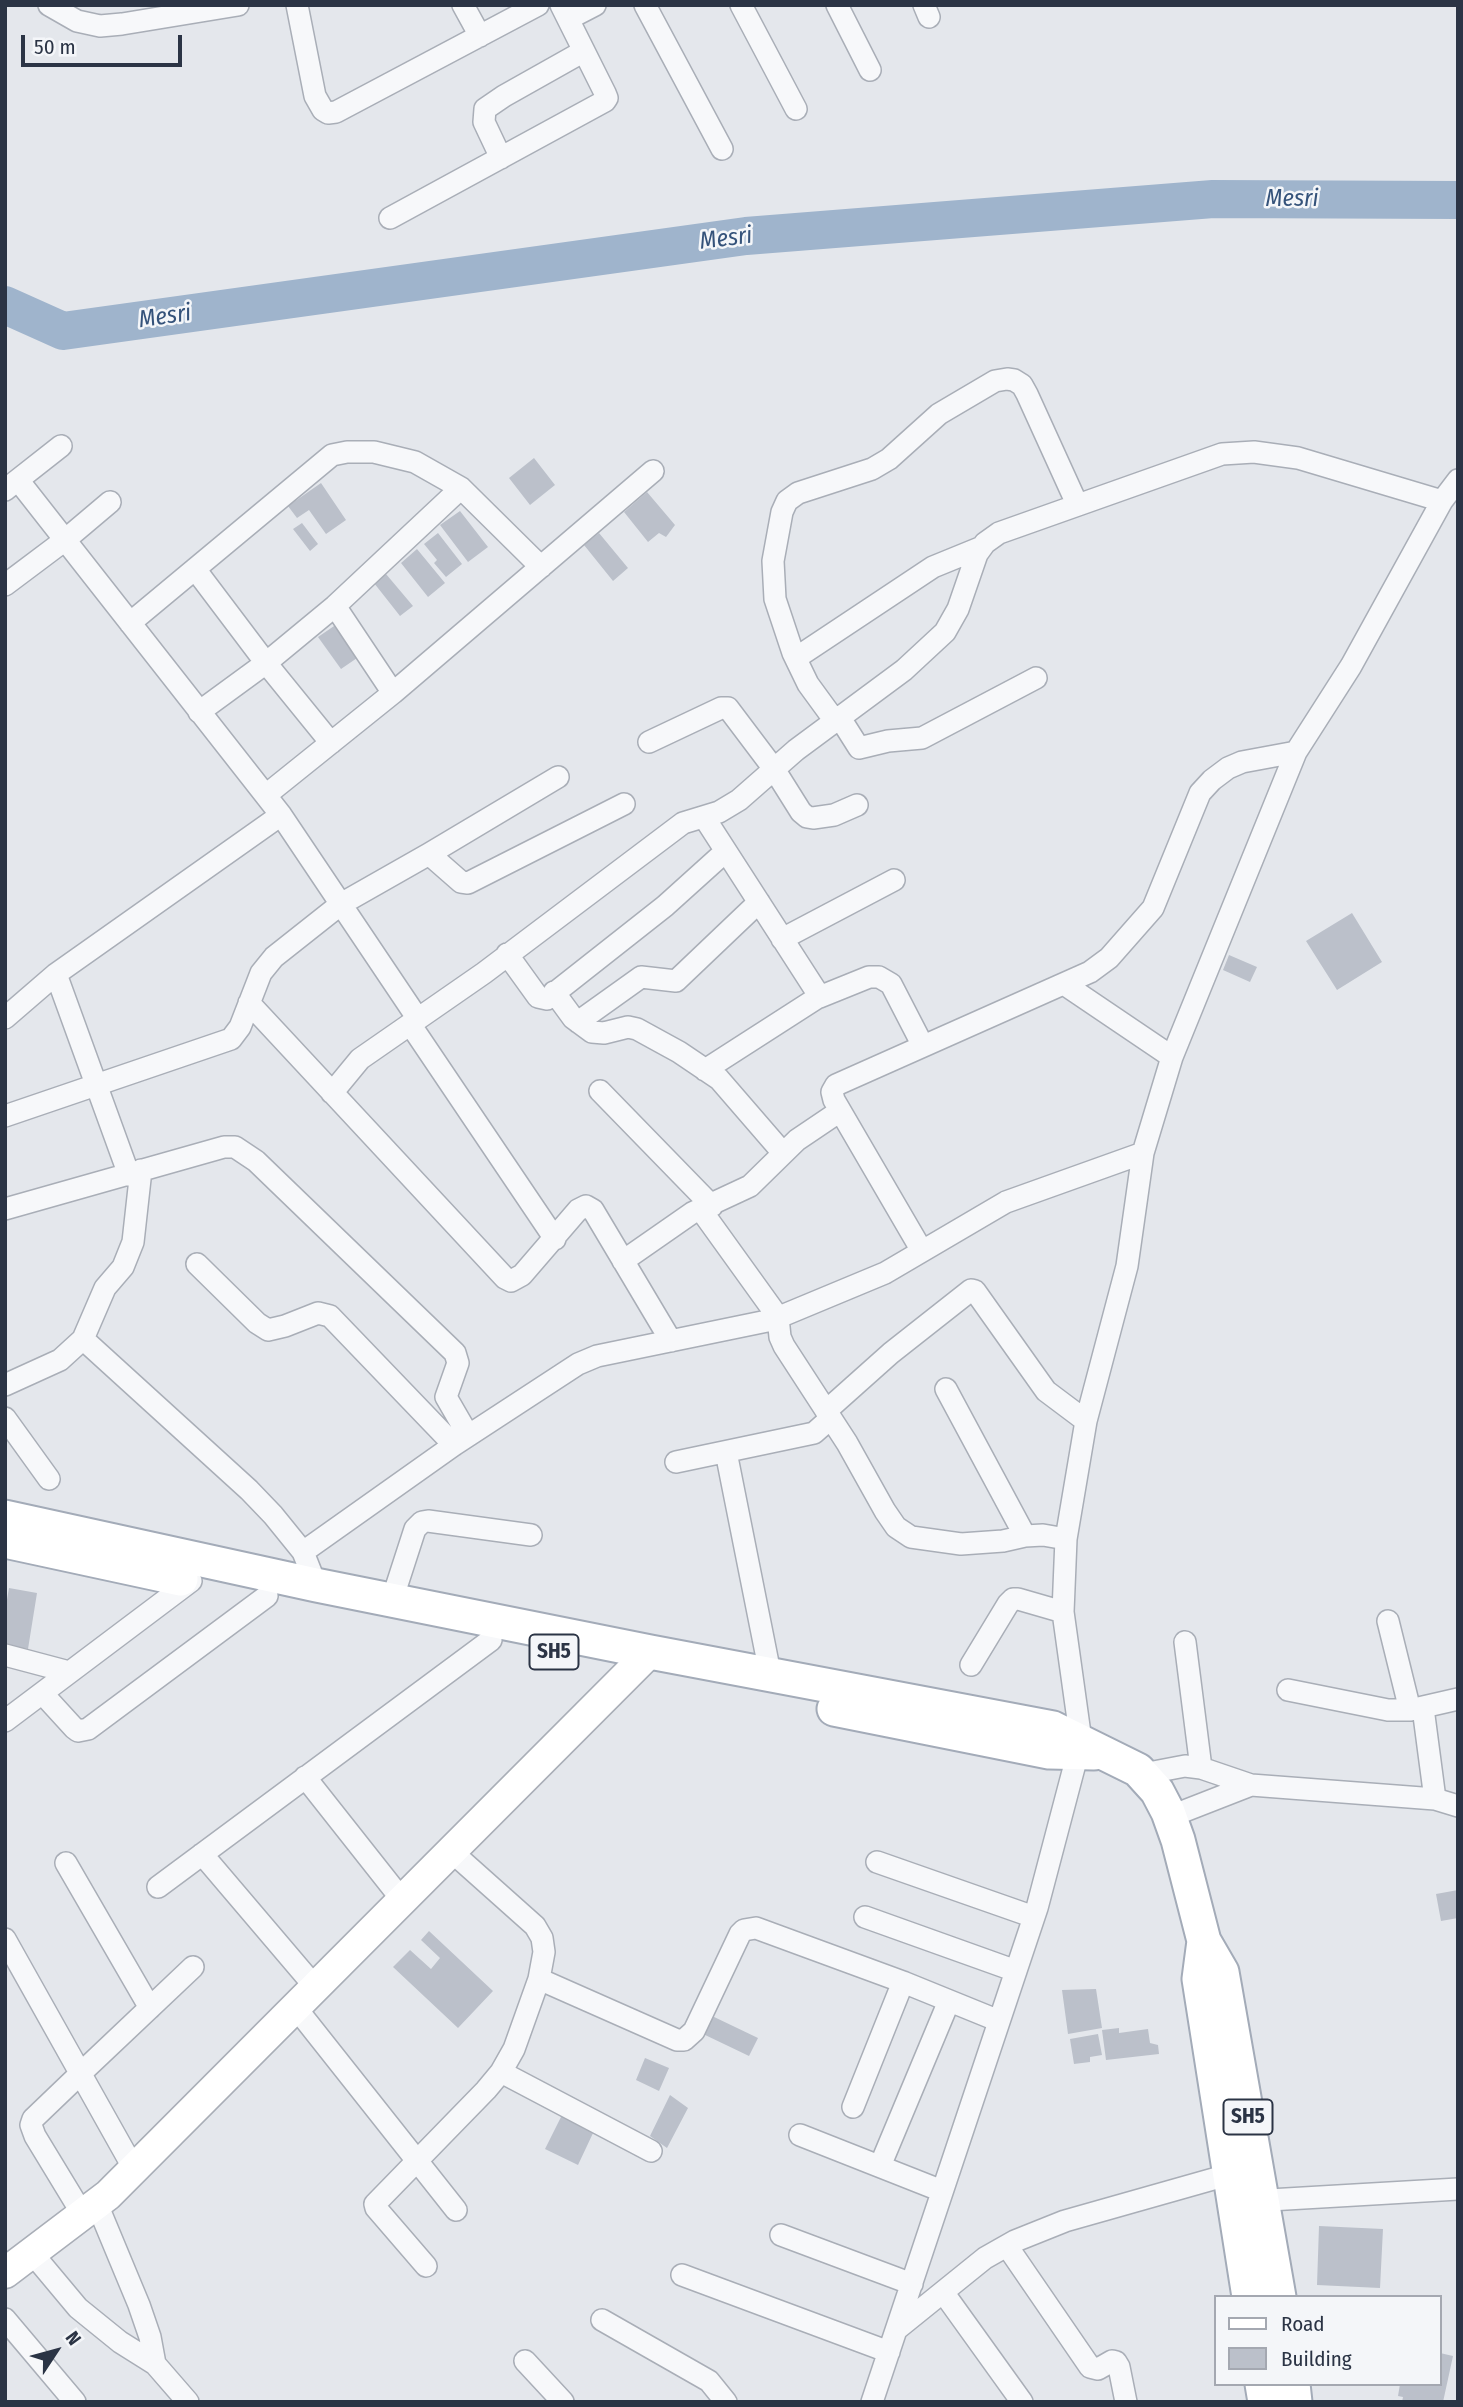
<!DOCTYPE html>
<style>
body{margin:0}
#map{position:relative;width:1463px;height:2407px;overflow:hidden;background:#e4e7ec;font-family:"Fira Sans Condensed",sans-serif}
canvas{display:block}
.frame{position:absolute;inset:0;border:7px solid #2b3445;pointer-events:none}
.legend{position:absolute;left:1214px;top:2295px;width:228px;height:91px;box-sizing:border-box;background:#f4f6f9;border:2px solid #a4a8b1;margin:0;padding:9px 12px;list-style:none;font-size:21px;color:#2b3445}
.legend li{display:flex;align-items:center;gap:14px;height:35px}
.legend b{width:35px;border:2px solid #a4a8b1}
.north{position:absolute;left:21px;top:2316px;width:70px;height:70px;-webkit-text-stroke:5px #f4f6f9;paint-order:stroke;rotate:54deg;font-size:19px;font-weight:700;line-height:28px;text-align:center;color:#2b3445}
.north::after{content:'';display:block;margin:auto;width:24px;height:32px;background:#2b3445;clip-path:polygon(50% 0,100% 100%,50% 72%,0 100%)}
.scale{position:absolute;left:21px;top:35px;width:161px;height:32px;box-sizing:border-box;border:4px solid #2b3445;border-top:0;padding-left:9px;font-size:21px;line-height:24px;white-space:nowrap;color:#2b3445;-webkit-text-stroke:5px #f4f6f9;paint-order:stroke}
</style>
<div id="map">
<canvas width="1463" height="2407"></canvas>
<div class="frame"></div>
<ul class="legend">
<li><b style="height:9px;background:#fff"></b>Road</li>
<li><b style="height:19px;background:#bbc0ca"></b>Building</li>
</ul>
<div class="north">N</div>
<div class="scale">50 m</div>
</div>
<script>
const c = document.querySelector('canvas').getContext('2d');
c.lineJoin = 'round';
const shape = rows => new Path2D(rows.map(r => 'M' + r).join(''));
function strokePath(path, color, width, dash) { c.strokeStyle = color; c.lineWidth = width; c.lineCap = dash ? 'butt' : 'round'; c.setLineDash(dash || []); c.stroke(path); }
function fill(path, color) { c.fillStyle = color; c.fill(path, 'evenodd'); }
function drawText(font, color, halo, rows, align = 'center') {
  c.font = font + ' "Fira Sans Condensed",sans-serif'; c.lineWidth = 5; c.setLineDash([]); c.textBaseline = 'middle'; c.strokeStyle = halo; c.fillStyle = color; for (const [text, x, y, turn = 0] of rows) {
    c.save(); c.translate(x, y); c.rotate((+turn || 0) * Math.PI / 180); c.textAlign = isNaN(turn) ? turn : align; if (halo) c.strokeText(text, 0, 0); c.fillText(text, 0, 0); c.restore();
  }
}
const river = shape([
 [5,305,63,331,746,236,1213,199,1458,200]
]);
const building = shape([
 [534,458,555,485,530,505,509,478],
 [321,483,346,520,326,534,309,510,297,518,288,506],
 [647,492,675,525,666,537,659,533,648,542,624,512],
 [460,511,488,547,468,562,440,525],
 [302,523,318,544,310,551,293,529],
 [438,533,462,564,446,577,434,563,437,560,424,544],
 [599,533,628,568,613,581,584,545],
 [417,549,445,583,428,597,401,563],
 [386,574,413,606,400,616,374,583],
 [337,624,360,656,341,669,318,637],
 [1352,913,1382,962,1337,990,1306,941],
 [1229,955,1257,967,1250,982,1223,970],
 [9,1588,37,1593,28,1649,5,1645,5,1611],
 [1458,1890,1458,1918,1441,1921,1436,1894],
 [429,1931,493,1991,458,2028,393,1967,410,1950,431,1969,440,1958,421,1940],
 [1096,1989,1102,2028,1068,2034,1062,1990],
 [710,2015,758,2038,749,2056,701,2033],
 [1119,2028,1119,2033,1148,2029,1150,2043,1158,2045,1159,2054,1106,2060,1102,2030],
 [1098,2034,1102,2055,1090,2057,1090,2062,1074,2064,1070,2039],
 [645,2058,669,2068,659,2091,636,2080],
 [670,2095,688,2108,667,2148,650,2136],
 [562,2115,594,2131,578,2165,545,2149],
 [1319,2226,1383,2229,1380,2288,1317,2285],
 [1440,2353,1453,2356,1443,2402,1402,2402,1403,2397,1398,2396,1400,2384,1440,2384]
]);
const street = shape([
 [49,5,77,21,100,26,122,24,238,5],
 [297,5,315,96,323,110,328,113,336,112,538,5],
 [463,5,480,36],
 [645,5,722,149],
 [741,5,796,109],
 [837,5,870,70],
 [924,5,929,17],
 [568,19,595,5],
 [501,158,484,122,485,109,504,96,584,51],
 [390,218,605,101,607,98,605,93,561,5],
 [18,480,281,815,418,1019],
 [5,490,61,446],
 [195,569,266,663,331,743],
 [5,585,65,540,110,502],
 [335,606,393,693],
 [130,623,332,455,347,452,374,452,415,462,461,488,541,567],
 [796,658,933,567,982,547],
 [199,712,266,663,335,606,461,488],
 [840,718,859,748,888,741,922,738,1036,678],
 [835,721,808,684,793,653,775,599,773,561,782,512,787,501,798,493,872,469,889,459,939,414,995,381,1007,379,1014,380,1022,385,1027,394,1077,504],
 [649,742,721,708,728,708,774,769,801,812,807,817,813,818,834,815,857,805],
 [266,795,393,693,653,471],
 [704,817,820,997],
 [429,854,461,882,468,883,624,804],
 [782,939,894,880],
 [507,954,538,997,547,999,665,906,726,851],
 [56,974,129,1175],
 [1064,984,1172,1057],
 [554,992,573,1018,592,1032,604,1033,628,1027,637,1029,679,1052,719,1079,783,1153],
 [249,1003,505,1278,511,1281,522,1275,578,1210,586,1206,593,1210,671,1341],
 [5,1018,56,974,281,815],
 [578,1022,641,977,676,981,759,902],
 [410,1024,555,1239],
 [705,1070,817,998,869,977,879,977,891,984,923,1046],
 [600,1091,712,1206],
 [332,1093,360,1059,484,973,683,823,719,812,739,800,796,750,904,670,945,632,958,609,977,554,985,543,999,533,1222,454,1254,452,1298,458,1442,501],
 [5,1116,231,1039,240,1027,261,973,274,957,341,904,429,854,558,777],
 [5,1209,224,1147,235,1147,256,1161,455,1353,458,1363,446,1397,468,1435],
 [701,1210,778,1317,780,1337,784,1346,847,1443,885,1511,896,1527,911,1537,961,1544,1003,1541,1025,1536,1043,1535,1066,1539],
 [922,1251,834,1100,832,1092,836,1085,1090,972,1109,958,1153,908,1200,793,1212,780,1228,768,1242,762,1296,752],
 [623,1261,692,1213,750,1186,797,1140,840,1111],
 [197,1264,257,1323,268,1330,285,1326,318,1313,330,1316,454,1445],
 [83,1339,249,1490,273,1515,303,1552,316,1585],
 [5,1385,60,1360,83,1339,105,1288,123,1267,133,1242,141,1170],
 [946,1389,1025,1536],
 [826,1411,891,1353,971,1290,975,1291,1046,1391,1086,1421],
 [5,1418,49,1479],
 [726,1452,770,1673],
 [676,1462,814,1433,831,1418],
 [303,1552,454,1445,578,1364,597,1356,772,1320,885,1273,1006,1202,1143,1153],
 [392,1600,415,1529,422,1522,428,1521,531,1535],
 [1388,1621,1410,1710],
 [1185,1642,1201,1768],
 [5,1655,69,1672],
 [971,1665,1008,1604,1013,1599,1018,1599,1063,1612],
 [1288,1690,1388,1710,1410,1710,1458,1699],
 [42,1693,74,1728,78,1731,88,1729,267,1596],
 [1423,1708,1435,1799],
 [5,1721,191,1581],
 [1143,1774,1185,1766,1201,1768,1251,1785,1435,1799,1458,1806],
 [305,1777,403,1901],
 [1169,1817,1251,1785],
 [202,1854,316,1988],
 [877,1862,1034,1917],
 [66,1863,150,2008],
 [158,1887,491,1640],
 [865,1917,1016,1971],
 [5,1939,134,2169],
 [539,1979,677,2040,684,2040,694,2031,740,1934,744,1930,756,1928,903,1982,999,2021],
 [296,2008,456,2210],
 [501,2072,651,2151],
 [853,2107,903,1982],
 [800,2135,942,2191],
 [880,2166,949,2001],
 [1252,2201,1458,2189],
 [97,2204,139,2305,150,2337,155,2364],
 [83,2215,35,2136,31,2125,33,2119,81,2073,193,1967],
 [781,2235,912,2284],
 [1007,2246,1090,2367,1098,2369,1112,2361,1116,2362,1119,2367,1126,2402],
 [32,2253,78,2308,120,2342,155,2364,188,2402],
 [426,2266,376,2208,375,2204,486,2090,501,2072,514,2049,539,1979,544,1952,542,1938,535,1926,452,1852],
 [682,2275,889,2352],
 [943,2292,1022,2402],
 [5,2319,75,2402],
 [602,2320,709,2381,726,2402],
 [897,2329,985,2258,1015,2241,1065,2221,1231,2174],
 [525,2361,563,2402],
 [872,2402,1037,1908,1081,1741,1063,1612,1066,1539,1086,1421,1127,1266,1143,1153,1172,1057,1296,752,1351,666,1442,501,1458,480]
]);
const secondary = shape([
 [5,2273,108,2195,650,1652]
]);
const primary = shape([
 [5,1517,316,1585,650,1652,1053,1728,1138,1770,1157,1791,1168,1812,1178,1840,1204,1941,1222,1972,1279,2297],
 [5,1541,181,1579],
 [834,1709,1049,1752,1094,1753],
 [1204,1941,1199,1979,1249,2297],
 [1262,2384,1265,2402],
 [1293,2384,1295,2402]
]);
const shields = [
 [554,1652,49],
 [1248,2117,49]
];
const shieldNames = [
 ["SH5",554,1652],
 ["SH5",1248,2117]
];
const waterNames = [
 ["Mesri",1292,199],
 ["Mesri",726,239,-7],
 ["Mesri",165,317,-8]
];
strokePath(river, '#9fb4cc', 38);
fill(building, '#bbc0ca');
strokePath(street, '#a9aeb7', 24);
strokePath(secondary, '#a9aeb7', 33);
strokePath(primary, '#a3abb8', 37);
strokePath(street, '#f7f8fa', 21);
strokePath(secondary, '#fff', 30);
strokePath(primary, '#fff', 33);
for (const [x, y, w] of shields) { const box = new Path2D(); box.roundRect(x - w / 2, y - 17.5, w, 35, 5); c.fillStyle = '#f4f6f9'; c.fill(box); strokePath(box, '#2b3445', 2); }
drawText('bold 21px', '#2b3445', null, shieldNames);
drawText('italic 24px', '#34527a', '#f4f6f9', waterNames);
</script>
